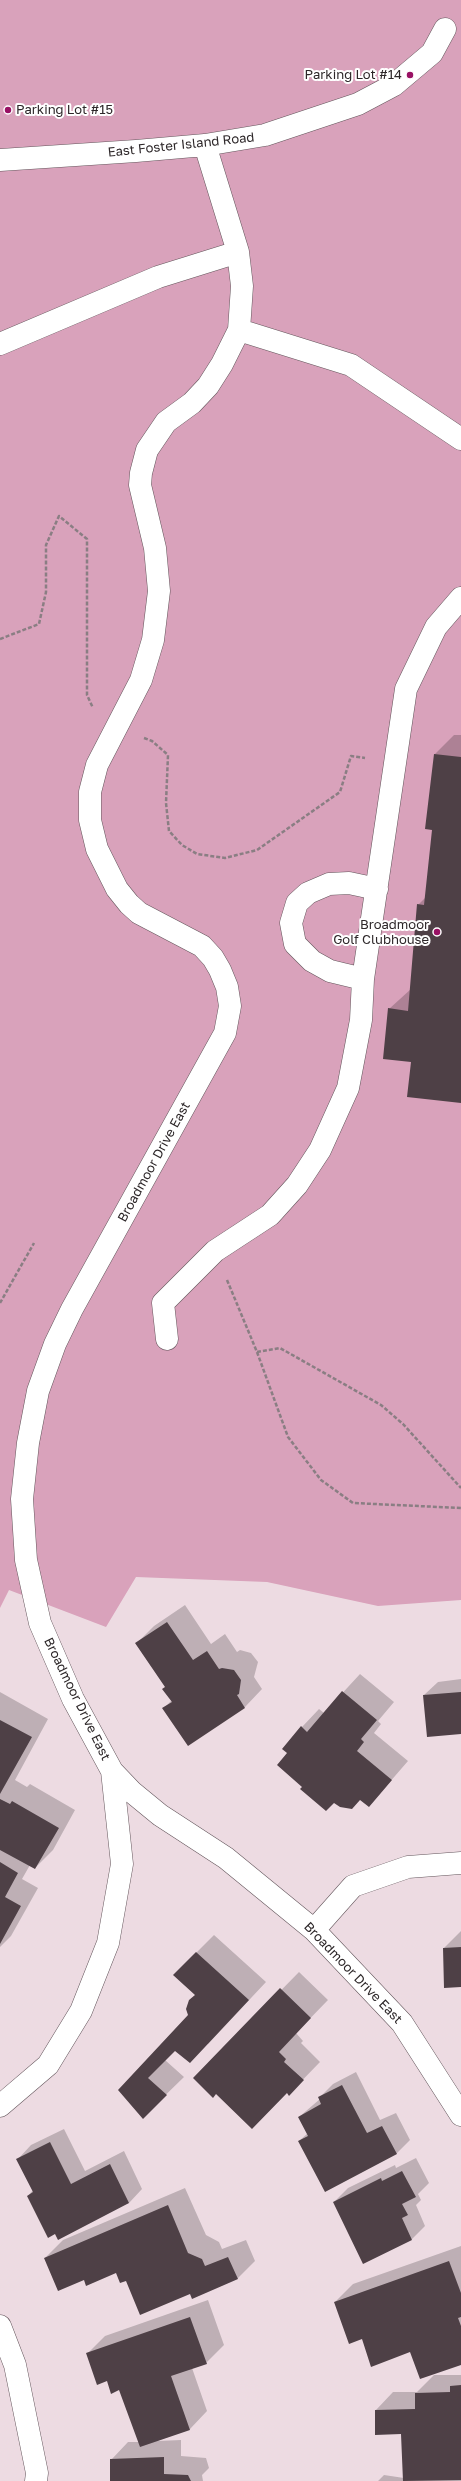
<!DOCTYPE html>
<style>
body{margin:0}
canvas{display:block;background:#eddbe2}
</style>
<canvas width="461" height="2481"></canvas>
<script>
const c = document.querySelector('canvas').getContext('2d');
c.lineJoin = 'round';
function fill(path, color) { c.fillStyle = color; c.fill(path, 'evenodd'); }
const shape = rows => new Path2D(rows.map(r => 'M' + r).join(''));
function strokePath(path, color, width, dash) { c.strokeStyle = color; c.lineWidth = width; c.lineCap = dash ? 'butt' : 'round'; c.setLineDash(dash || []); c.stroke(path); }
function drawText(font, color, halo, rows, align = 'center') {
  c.font = font + ' "Golos Text",sans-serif'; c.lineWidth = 4; c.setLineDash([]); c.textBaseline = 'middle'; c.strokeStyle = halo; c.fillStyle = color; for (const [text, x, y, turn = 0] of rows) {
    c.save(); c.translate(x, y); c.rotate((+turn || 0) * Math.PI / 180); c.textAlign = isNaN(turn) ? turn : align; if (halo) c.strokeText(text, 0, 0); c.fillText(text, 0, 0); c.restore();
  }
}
const green = shape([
 [0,0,461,0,461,1600,378,1606,267,1582,136,1577,106,1627,9,1590,0,1608]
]);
const shadow = shape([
 [454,735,461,735,461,1102,412,1061,389,1009,411,989,418,905,426,897,433,829,435,754],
 [185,1605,211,1644,225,1634,237,1652,240,1650,251,1653,258,1662,254,1677,262,1689,245,1707,188,1745,164,1708,172,1700,166,1687,136,1644,154,1626],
 [360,1674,394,1702,378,1721,381,1724,374,1733,408,1761,369,1806,361,1799,334,1802,304,1787,288,1753,302,1727,319,1709,324,1713],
 [461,1679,461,1733,424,1695,438,1682],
 [0,1692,48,1719,15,1780,27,1787,30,1784,75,1810,53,1850,35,1868,30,1865,22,1879,38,1888,11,1936,0,1947],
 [461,1931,461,1986,444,1948],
 [214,1935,266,1982,208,2044,175,2049,165,2060,184,2077,143,2117,119,2090,189,2015,196,1995,174,1975],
 [299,1972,328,2000,296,2033,303,2041,301,2043,320,2062,289,2094,287,2092,216,2093,195,2078],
 [356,2072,380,2120,396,2113,410,2140,396,2154,299,2141,308,2133,299,2117,320,2099,319,2098,333,2084],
 [64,2129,85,2171,124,2151,142,2189,129,2203,56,2232,28,2196,33,2190,18,2159,31,2145],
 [416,2158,429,2183,418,2194,421,2200,416,2205,425,2226,412,2239,364,2263,334,2202,348,2188,395,2165,396,2168],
 [185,2188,206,2235,219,2242,222,2249,246,2240,255,2261,237,2279,190,2293,126,2279,117,2272,84,2278,45,2258,63,2240],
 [461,2246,461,2364,363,2338,335,2302,353,2284],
 [208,2300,224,2345,206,2363,192,2368,207,2411,190,2429,157,2441,181,2440,181,2456,206,2458,209,2468,202,2475,203,2481,111,2481,111,2460,128,2442,139,2442,120,2389,108,2380,87,2354,105,2336],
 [434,2375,461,2375,461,2481,378,2481,384,2475,404,2478,402,2433,376,2434,376,2410,393,2392,417,2392]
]);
const building = shape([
 [434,754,461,757,461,1103,407,1097,411,1062,383,1059,388,1008,408,1011,417,904,424,905,432,830,425,829],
 [167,1622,193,1660,207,1651,219,1669,222,1668,234,1670,241,1680,239,1694,237,1695,245,1708,188,1746,162,1708,172,1702,162,1689,165,1687,135,1643],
 [342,1691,377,1720,361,1739,364,1742,357,1751,392,1780,369,1807,360,1800,352,1809,340,1807,334,1803,326,1811,300,1789,302,1787,277,1765,287,1753,282,1749,301,1726,307,1732],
 [461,1692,461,1734,427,1737,423,1695],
 [0,1720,32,1737,0,1794],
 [0,1799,10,1804,12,1801,59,1828,35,1869,0,1850],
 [0,1862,18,1873,5,1897,21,1906,0,1944],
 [461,1947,461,1987,444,1988,443,1948],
 [196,1952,249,2000,190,2063,175,2051,148,2078,167,2095,143,2119,118,2090,188,2015,186,2009,189,2000,195,1995,173,1975],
 [280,1988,311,2018,279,2052,286,2059,284,2062,304,2080,289,2096,287,2093,252,2129,216,2094,213,2098,193,2078],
 [342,2085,367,2133,382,2126,397,2154,325,2192,298,2141,308,2136,298,2117,321,2104,318,2097],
 [50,2142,71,2184,110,2164,129,2203,58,2240,55,2234,48,2238,27,2196,33,2192,16,2159],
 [402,2171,416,2197,402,2204,408,2215,402,2218,412,2240,363,2264,333,2202,381,2178,382,2181],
 [168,2205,188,2253,202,2259,205,2266,228,2257,238,2279,192,2299,190,2294,140,2315,126,2281,120,2283,116,2273,86,2286,84,2280,58,2291,44,2258],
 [449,2261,461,2293,461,2317,458,2318,461,2326,461,2365,420,2379,410,2352,371,2367,362,2339,349,2344,334,2302],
 [190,2317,207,2364,171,2376,190,2430,140,2447,119,2390,111,2394,107,2381,97,2385,86,2353],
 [461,2385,461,2480,403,2481,401,2434,375,2435,375,2410,415,2409,415,2393,450,2392,450,2386],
 [164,2457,164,2474,188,2475,191,2481,110,2481,110,2459]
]);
const path = shape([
 [0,639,39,624,46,592,46,545,59,516,87,539,87,695,93,708],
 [144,738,152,741,168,755,166,803,169,831,182,845,197,854,225,858,257,850,340,792,351,756,365,758],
 [227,1280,257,1352,288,1437,321,1480,353,1503,461,1508],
 [0,1303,34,1243],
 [257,1352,280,1348,381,1405,403,1424,461,1488]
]);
const minor = shape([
 [205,145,238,252,242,286,239,330,222,364,208,386,192,403,166,422,147,450,141,473,140,485,155,548,159,591,153,640,141,680,97,765,90,792,90,820,97,849,117,889,129,904,139,913,202,946,213,958,220,970,227,987,230,1006,225,1033,72,1309,55,1344,38,1391,28,1443,22,1499,26,1560,40,1623,73,1699,112,1771,132,1792,160,1815,226,1858,314,1930,402,2023,461,2115],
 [0,160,136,151,205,145,265,135,358,104,394,85,432,53,445,29],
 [239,330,351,365,461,439],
 [0,344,158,277,238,252],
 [363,979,330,971,312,961,295,944,291,923,297,903,308,893,329,884,349,883,377,889],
 [167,1339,163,1303,215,1251,270,1215,297,1185,320,1150,348,1088,361,1020,363,979,406,689,436,627,461,598],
 [314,1930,353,1886,408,1867,461,1863],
 [0,2106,48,2065,81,2011,108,1943,122,1864,112,1771],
 [0,2326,15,2365,37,2473,36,2481]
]);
const markers = [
 [410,75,4,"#991164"],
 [8,110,4,"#991164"],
 [437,932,4,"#991164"]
];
const poiNames = [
 ["Parking Lot #14",402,75],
 ["Parking Lot #15",16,110,"left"],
 ["Broadmoor",429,925],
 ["Golf Clubhouse",429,940]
];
const streetNames = [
 ["East Foster Island Road",181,145,-6],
 ["Broadmoor Drive East",154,1162,-61],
 ["Broadmoor Drive East",77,1699,64],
 ["Broadmoor Drive East",353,1973,46]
];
fill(green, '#d9a2bb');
fill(shadow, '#0003');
fill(building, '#4e4046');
strokePath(minor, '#64565c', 23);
strokePath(path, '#8a7e83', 2.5, [4, 2]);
strokePath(minor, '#fff', 22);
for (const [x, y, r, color] of markers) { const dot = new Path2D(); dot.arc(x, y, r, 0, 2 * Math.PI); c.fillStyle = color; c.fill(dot); strokePath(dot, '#fff', 1.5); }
drawText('13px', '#2d2729', '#fff', poiNames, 'right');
drawText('13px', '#2d2729', '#fff', streetNames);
</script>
